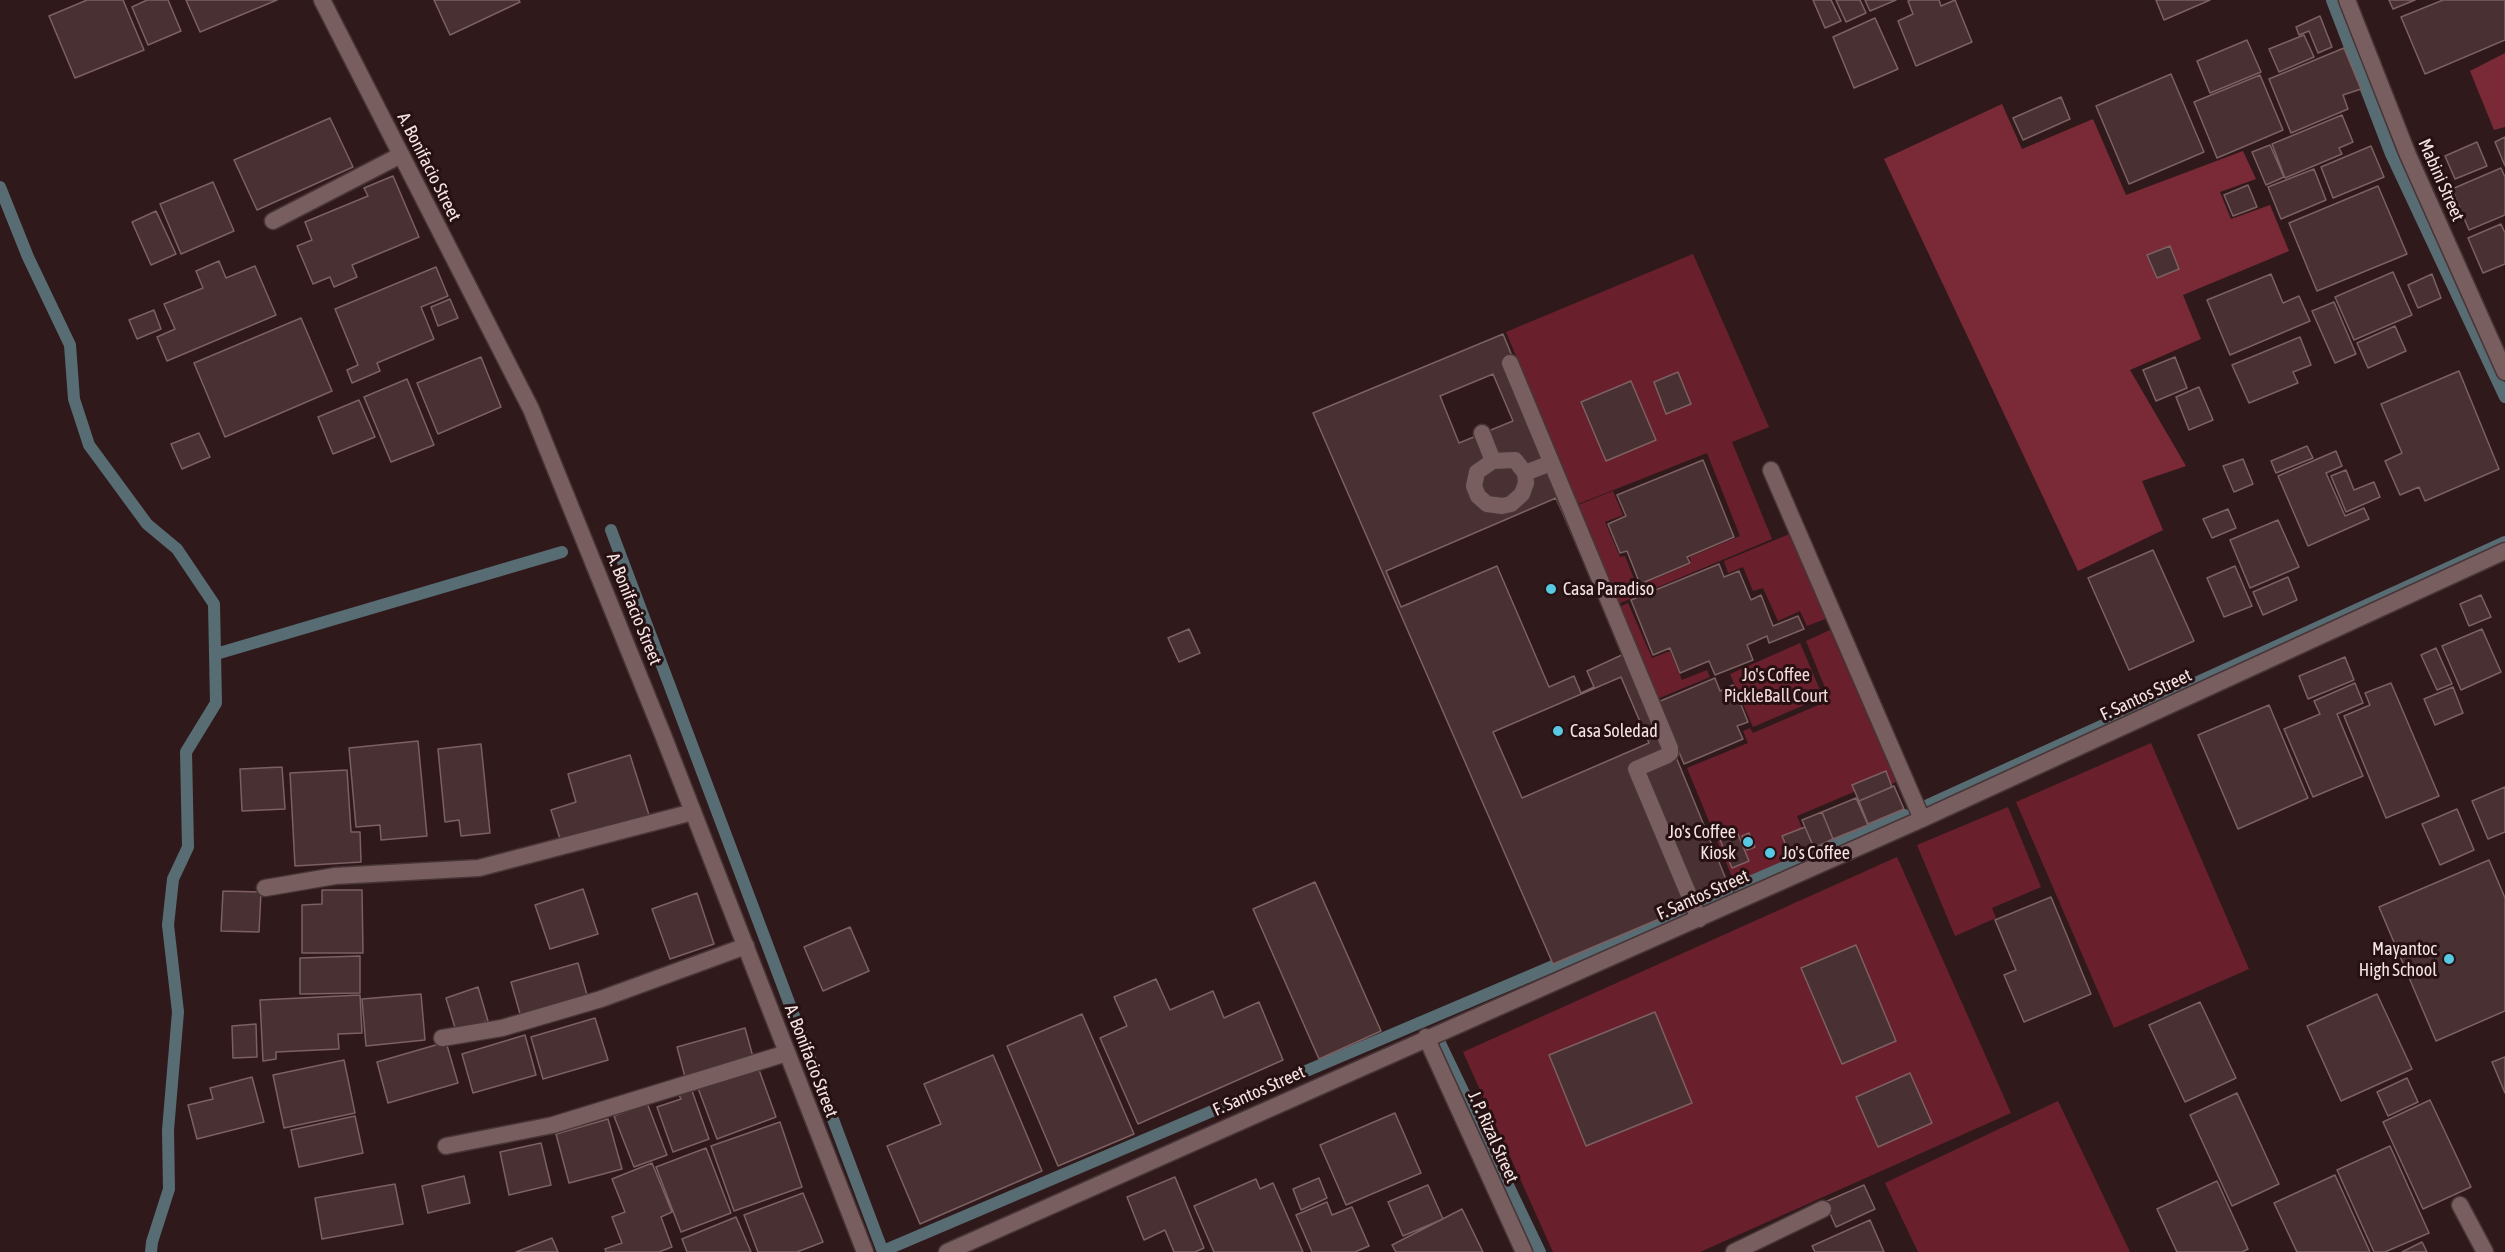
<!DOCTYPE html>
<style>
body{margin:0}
canvas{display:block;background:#30191b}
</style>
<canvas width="2505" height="1252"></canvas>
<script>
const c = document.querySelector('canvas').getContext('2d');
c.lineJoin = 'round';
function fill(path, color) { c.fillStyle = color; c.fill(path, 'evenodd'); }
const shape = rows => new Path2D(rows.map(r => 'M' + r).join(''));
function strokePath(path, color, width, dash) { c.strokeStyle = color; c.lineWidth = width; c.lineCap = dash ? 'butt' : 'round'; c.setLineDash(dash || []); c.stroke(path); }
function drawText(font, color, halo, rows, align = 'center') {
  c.font = font + ' "Asap Condensed",sans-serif'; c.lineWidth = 6; c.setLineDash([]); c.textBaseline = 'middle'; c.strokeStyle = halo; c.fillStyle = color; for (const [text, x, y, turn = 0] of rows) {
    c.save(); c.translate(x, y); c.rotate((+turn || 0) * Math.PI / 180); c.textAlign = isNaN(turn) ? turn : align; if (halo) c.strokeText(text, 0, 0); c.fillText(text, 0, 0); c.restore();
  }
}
const green = shape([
 [1693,254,1769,427,1732,442,1772,539,1618,604,1578,505,1613,491,1623,515,1605,522,1620,557,1625,556,1637,586,1691,564,1690,557,1740,536,1707,453,1578,504,1506,332],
 [1792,533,1828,618,1807,626,1800,611,1778,621,1763,588,1753,591,1743,567,1728,573,1724,561],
 [1628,603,1652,658,1670,651,1682,680,1707,670,1710,677,1657,699,1619,607],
 [1830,630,1896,782,1860,797,1856,791,1797,816,1812,853,1735,884,1687,768,1748,743,1743,731,1750,728,1753,733,1830,700,1806,641],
 [1800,643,1823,697,1753,727,1730,674],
 [2151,743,2249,969,2114,1028,2016,802],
 [2008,807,2041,887,1992,908,1996,918,1955,936,1917,845],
 [1897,857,2011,1113,1700,1252,1553,1252,1463,1052],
 [2058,1101,2130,1252,1918,1252,1885,1183]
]);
const forest = shape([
 [2505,53,2505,127,2494,130,2470,71],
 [2002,104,2022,149,2093,119,2126,195,2243,151,2256,179,2220,192,2231,219,2270,205,2289,251,2183,295,2201,339,2130,370,2186,466,2142,481,2163,530,2078,571,1884,159]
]);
const stream = shape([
 [2332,0,2391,154,2505,397],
 [0,187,28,257,70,345,74,399,89,445,147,524,177,549,214,604,216,703,186,752,188,847,173,879,168,925,178,1012,168,1130,169,1189,152,1242,151,1252],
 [611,530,883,1252],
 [216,654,562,552],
 [1928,805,2505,542],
 [1738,887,1905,815],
 [1439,1041,1540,1252],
 [883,1251,1727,892]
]);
const building = shape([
 [87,0,123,0,144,50,75,78,49,16,87,0],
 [147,0,168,0,181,31,148,45,132,7,147,0],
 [186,0,277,0,200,32,186,0],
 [434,0,519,0,520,2,450,35,434,0],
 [1813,0,1831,0,1841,21,1825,28,1813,0],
 [1836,0,1860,0,1866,13,1846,22,1836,0],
 [1865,0,1896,0,1870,11,1865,0],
 [1911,0,1939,0,1941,6,1955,0,1972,42,1916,66,1898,21,1913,14,1908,1,1911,0],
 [2156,0,2210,0,2164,20,2156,0],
 [2389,0,2415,0,2393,9,2389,0],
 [2443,0,2505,0,2505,40,2425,74,2401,17,2443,0],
 [2320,16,2332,47,2318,53,2309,31,2299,35,2296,27,2320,16],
 [1875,18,1898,69,1854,88,1833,37,1875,18],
 [2304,35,2314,57,2279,72,2269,49,2304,35],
 [2247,40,2261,72,2210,93,2197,61,2247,40],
 [2344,48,2361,89,2343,95,2348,109,2291,133,2269,79,2344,48],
 [2171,74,2204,152,2129,184,2096,106,2171,74],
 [2260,75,2283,130,2217,158,2194,102,2260,75],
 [2061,97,2070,119,2023,140,2013,118,2061,97],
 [2342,115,2353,142,2339,148,2342,154,2285,178,2272,144,2342,115],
 [330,118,353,167,257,210,234,160,330,118],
 [2505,137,2505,166,2495,142,2505,137],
 [2477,142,2487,166,2455,179,2445,156,2477,142],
 [2270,145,2284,177,2266,185,2252,152,2270,145],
 [2371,146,2384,177,2333,198,2321,167,2371,146],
 [2501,168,2505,177,2505,215,2469,230,2452,189,2501,168],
 [2314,169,2326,200,2281,219,2268,187,2314,169],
 [393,176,419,237,352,265,357,277,334,287,330,277,313,284,297,246,312,240,305,222,368,196,364,188,393,176],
 [213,182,234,231,181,254,160,204,213,182],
 [2248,185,2257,207,2233,216,2224,195,2248,185],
 [2378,186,2407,254,2317,291,2289,223,2378,186],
 [156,211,176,254,151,265,132,222,156,211],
 [2501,224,2505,233,2505,264,2483,273,2468,238,2501,224],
 [2170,246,2179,269,2157,278,2147,255,2170,246],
 [219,261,226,278,255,266,276,315,167,361,157,337,175,329,164,304,203,288,196,271,219,261],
 [436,267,448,296,421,307,434,339,377,363,380,371,352,383,347,370,358,365,335,309,436,267],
 [2393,272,2412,315,2354,340,2335,297,2393,272],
 [2271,274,2283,303,2299,296,2310,321,2230,355,2207,300,2271,274],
 [2432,274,2441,298,2418,308,2408,285,2432,274],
 [450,299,458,318,438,326,431,307,450,299],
 [2334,302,2356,354,2335,363,2312,311,2334,302],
 [154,310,161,329,137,339,129,320,154,310],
 [301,318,332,391,225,437,194,363,301,318],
 [2395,326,2406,351,2368,368,2357,343,2395,326],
 [1503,334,1730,889,1553,964,1313,413,1503,334],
 [2300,337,2311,365,2293,372,2298,383,2249,403,2232,365,2300,337],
 [481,357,501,407,438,434,417,383,481,357],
 [2175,357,2187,388,2156,401,2143,370,2175,357],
 [2459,371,2499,469,2425,501,2419,487,2400,495,2385,461,2402,453,2381,404,2459,371],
 [1678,372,1691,404,1666,414,1654,382,1678,372],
 [1493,374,1513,421,1459,443,1440,396,1493,374],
 [407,379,434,445,391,462,364,397,407,379],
 [1631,381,1656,440,1606,461,1581,402,1631,381],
 [2199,387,2213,420,2189,430,2176,397,2199,387],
 [359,400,375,437,333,454,318,417,359,400],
 [199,433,210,457,182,469,171,444,199,433],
 [2307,446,2313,458,2276,473,2271,461,2307,446],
 [2336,451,2342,466,2326,473,2345,516,2364,508,2369,519,2308,546,2278,476,2336,451],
 [2243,459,2253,484,2234,492,2223,466,2243,459],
 [1703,460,1734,537,1687,557,1690,563,1640,584,1627,551,1620,553,1608,524,1626,516,1617,495,1703,460],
 [2346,470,2354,490,2374,482,2380,497,2346,512,2331,476,2346,470],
 [1556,498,1624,654,1587,671,1594,687,1581,693,1574,676,1549,687,1497,566,1401,607,1386,571,1556,498],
 [2228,509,2236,528,2212,538,2203,519,2228,509],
 [2278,520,2299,567,2250,588,2230,540,2278,520],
 [2153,550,2194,641,2129,670,2088,578,2153,550],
 [1719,564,1724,577,1739,571,1751,600,1761,595,1773,626,1798,616,1804,629,1769,643,1767,636,1747,645,1753,660,1715,675,1709,661,1680,673,1670,648,1653,655,1631,600,1719,564],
 [2235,566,2252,606,2224,617,2207,578,2235,566],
 [2288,577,2297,600,2263,615,2253,592,2288,577],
 [2481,595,2491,617,2469,626,2460,604,2481,595],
 [1189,629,1200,653,1179,662,1168,638,1189,629],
 [2482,629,2501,672,2461,690,2442,646,2482,629],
 [2436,648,2452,684,2437,690,2421,655,2436,648],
 [2345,657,2354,680,2308,699,2299,676,2345,657],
 [1621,677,1649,743,1522,798,1493,732,1621,677],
 [1715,678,1720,691,1733,685,1748,722,1737,726,1743,739,1684,764,1658,702,1715,678],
 [2355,683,2363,703,2337,714,2363,776,2313,797,2284,729,2320,714,2314,701,2355,683],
 [2391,683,2439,796,2386,818,2344,716,2370,705,2365,693,2391,683],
 [2453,687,2463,713,2435,725,2424,699,2453,687],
 [2269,705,2308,798,2238,829,2198,735,2269,705],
 [418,741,427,836,381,840,380,825,356,827,349,748,418,741],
 [481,744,490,833,461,836,459,820,445,822,438,749,481,744],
 [630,755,649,815,561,842,551,810,576,802,568,774,630,755],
 [282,767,285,809,242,811,240,769,282,767],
 [347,770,351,832,360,832,361,862,295,866,290,773,347,770],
 [1886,771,1892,787,1859,801,1852,785,1886,771],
 [1894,786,1904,809,1868,824,1859,801,1894,786],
 [2505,787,2505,832,2488,839,2472,801,2505,787],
 [1856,798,1868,825,1833,839,1822,812,1856,798],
 [2457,809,2474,850,2440,865,2422,824,2457,809],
 [1822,812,1833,839,1814,848,1802,820,1822,812],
 [1805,827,1814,848,1791,857,1782,836,1805,827],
 [1749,833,1755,847,1747,850,1742,836,1749,833],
 [1738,834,1749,861,1732,868,1720,840,1738,834],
 [2489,860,2505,898,2505,1011,2436,1041,2379,907,2489,860],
 [1315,882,1381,1031,1319,1059,1253,909,1315,882],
 [583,889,598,934,550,949,535,905,583,889],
 [322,890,362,890,363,953,302,953,302,905,322,904,322,890],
 [223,891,261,892,259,932,221,931,223,891],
 [697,893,714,944,670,959,652,909,697,893],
 [2051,897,2091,994,2024,1022,2004,975,2016,970,1995,920,2051,897],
 [850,927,869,971,823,991,804,947,850,927],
 [1856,945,1896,1041,1842,1064,1801,968,1856,945],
 [360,956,360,993,300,994,300,958,360,956],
 [578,963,589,1002,522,1021,511,982,578,963],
 [1156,979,1170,1010,1213,991,1224,1018,1259,1002,1283,1060,1138,1124,1100,1038,1127,1026,1114,997,1156,979],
 [478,987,488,1021,456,1031,446,998,478,987],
 [421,994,425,1040,366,1046,362,999,421,994],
 [2377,994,2412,1069,2341,1101,2307,1026,2377,994],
 [360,995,362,1033,338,1034,339,1049,276,1052,276,1059,263,1061,260,1000,360,995],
 [2200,1002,2236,1078,2185,1102,2149,1025,2200,1002],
 [1655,1012,1692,1103,1586,1146,1549,1055,1655,1012],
 [1082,1014,1134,1134,1058,1166,1007,1046,1082,1014],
 [595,1018,608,1060,543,1079,531,1037,595,1018],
 [256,1024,257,1057,233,1058,232,1026,256,1024],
 [745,1028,753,1057,685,1077,677,1047,745,1028],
 [525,1035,536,1075,473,1093,462,1054,525,1035],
 [446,1042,458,1083,388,1103,377,1062,446,1042],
 [993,1055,1042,1171,920,1224,887,1146,941,1124,924,1084,993,1055],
 [2505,1057,2505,1093,2492,1062,2505,1057],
 [344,1060,355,1113,284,1128,273,1075,344,1060],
 [758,1067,776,1117,717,1139,698,1088,758,1067],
 [1910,1073,1932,1123,1878,1147,1856,1097,1910,1073],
 [252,1077,264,1122,197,1139,188,1105,213,1099,210,1088,252,1077],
 [2407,1078,2418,1102,2388,1116,2377,1092,2407,1078],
 [691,1088,709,1139,673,1152,657,1107,681,1099,678,1093,691,1088],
 [2237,1093,2279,1184,2232,1206,2190,1115,2237,1093],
 [2430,1100,2471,1187,2423,1209,2383,1122,2430,1100],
 [647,1103,667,1155,634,1167,614,1116,647,1103],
 [1395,1113,1421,1173,1346,1205,1320,1145,1395,1113],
 [355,1116,363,1153,299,1167,291,1130,355,1116],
 [608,1119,622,1169,569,1183,556,1134,608,1119],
 [780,1122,802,1187,734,1211,711,1146,780,1122],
 [541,1143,551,1185,509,1195,500,1152,541,1143],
 [2390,1146,2429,1233,2385,1252,2374,1252,2337,1170,2390,1146],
 [706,1148,731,1213,681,1232,656,1167,706,1148],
 [652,1163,672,1212,661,1217,672,1247,659,1252,606,1252,605,1249,622,1243,612,1217,625,1212,612,1179,652,1163],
 [2335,1175,2370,1252,2297,1252,2274,1203,2335,1175],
 [464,1176,470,1203,428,1213,422,1186,464,1176],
 [1175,1177,1204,1248,1195,1252,1174,1252,1165,1230,1144,1240,1127,1197,1175,1177],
 [1319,1178,1327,1198,1301,1210,1293,1189,1319,1178],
 [1256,1179,1260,1189,1273,1183,1303,1252,1214,1252,1194,1206,1256,1179],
 [2217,1181,2248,1249,2242,1252,2177,1252,2157,1209,2217,1181],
 [395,1184,403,1224,322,1239,315,1198,395,1184],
 [1428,1185,1443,1219,1403,1236,1388,1202,1428,1185],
 [1864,1185,1875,1209,1836,1227,1825,1202,1864,1185],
 [803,1193,823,1242,797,1252,758,1252,744,1215,803,1193],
 [1327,1202,1332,1215,1352,1207,1369,1246,1355,1252,1312,1252,1296,1215,1327,1202],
 [1462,1209,1483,1252,1396,1252,1392,1245,1462,1209],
 [736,1217,751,1252,687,1252,682,1239,736,1217],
 [1870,1220,1884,1252,1815,1252,1812,1246,1870,1220],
 [552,1238,558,1252,516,1252,552,1238],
 [2422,1242,2427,1252,2402,1252,2422,1242]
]);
const service = shape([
 [273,221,401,155],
 [1510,363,1670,748,1670,753,1666,756,1636,769,1699,919],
 [1482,433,1493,461],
 [1771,470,1922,819],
 [1525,473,1526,483,1522,494,1511,504,1502,506,1487,504,1478,496,1474,486,1477,472,1493,461,1515,460,1525,473,1551,463],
 [265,888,335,876,479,868,693,812],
 [442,1038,502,1028,601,999,746,946],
 [446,1146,553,1125,787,1053],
 [2460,1205,2485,1252],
 [1734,1252,1823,1209]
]);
const minor = shape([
 [322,0,531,409,663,735,865,1252],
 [2347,0,2408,155,2505,372],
 [1426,1037,1524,1252],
 [947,1252,1922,819,2505,551]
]);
const markers = [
 [1551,589,6,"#57c9e2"],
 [1558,731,6,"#57c9e2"],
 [1748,842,6,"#57c9e2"],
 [1770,853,6,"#57c9e2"],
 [2449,959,6,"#57c9e2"]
];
const streetNames = [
 ["A. Bonifacio Street",429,167,63],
 ["Mabini Street",2441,180,66],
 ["A. Bonifacio Street",634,609,68],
 ["F. Santos Street",2146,695,-25],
 ["F. Santos Street",1703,895,-24],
 ["A. Bonifacio Street",811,1061,69],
 ["F. Santos Street",1259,1091,-24],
 ["J. P. Rizal Street",1493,1137,66]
];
const poiNames = [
 ["Casa Paradiso",1563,589],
 ["Casa Soledad",1570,731],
 ["Jo's Coffee",1736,832,"right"],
 ["Kiosk",1736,853,"right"],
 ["Jo's Coffee",1782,853],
 ["Mayantoc",2437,949,"right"],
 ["High School",2437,970,"right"]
];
const parkNames = [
 ["Jo's Coffee",1776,675],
 ["PickleBall Court",1776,696]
];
fill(green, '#6a202c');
fill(forest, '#7a2a36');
strokePath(stream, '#576d73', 12);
fill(building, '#493032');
strokePath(building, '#7c6062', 1.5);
strokePath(service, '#483537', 19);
strokePath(minor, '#483537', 19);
strokePath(service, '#795e5f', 16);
strokePath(minor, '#795e5f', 16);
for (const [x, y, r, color] of markers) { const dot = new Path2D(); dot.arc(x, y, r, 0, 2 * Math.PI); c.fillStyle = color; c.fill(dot); strokePath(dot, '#261012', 2); }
drawText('18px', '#f4e4e4', '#261012', streetNames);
drawText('18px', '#f4e4e4', '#261012', poiNames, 'left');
drawText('18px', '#f3d9da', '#261012', parkNames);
</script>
